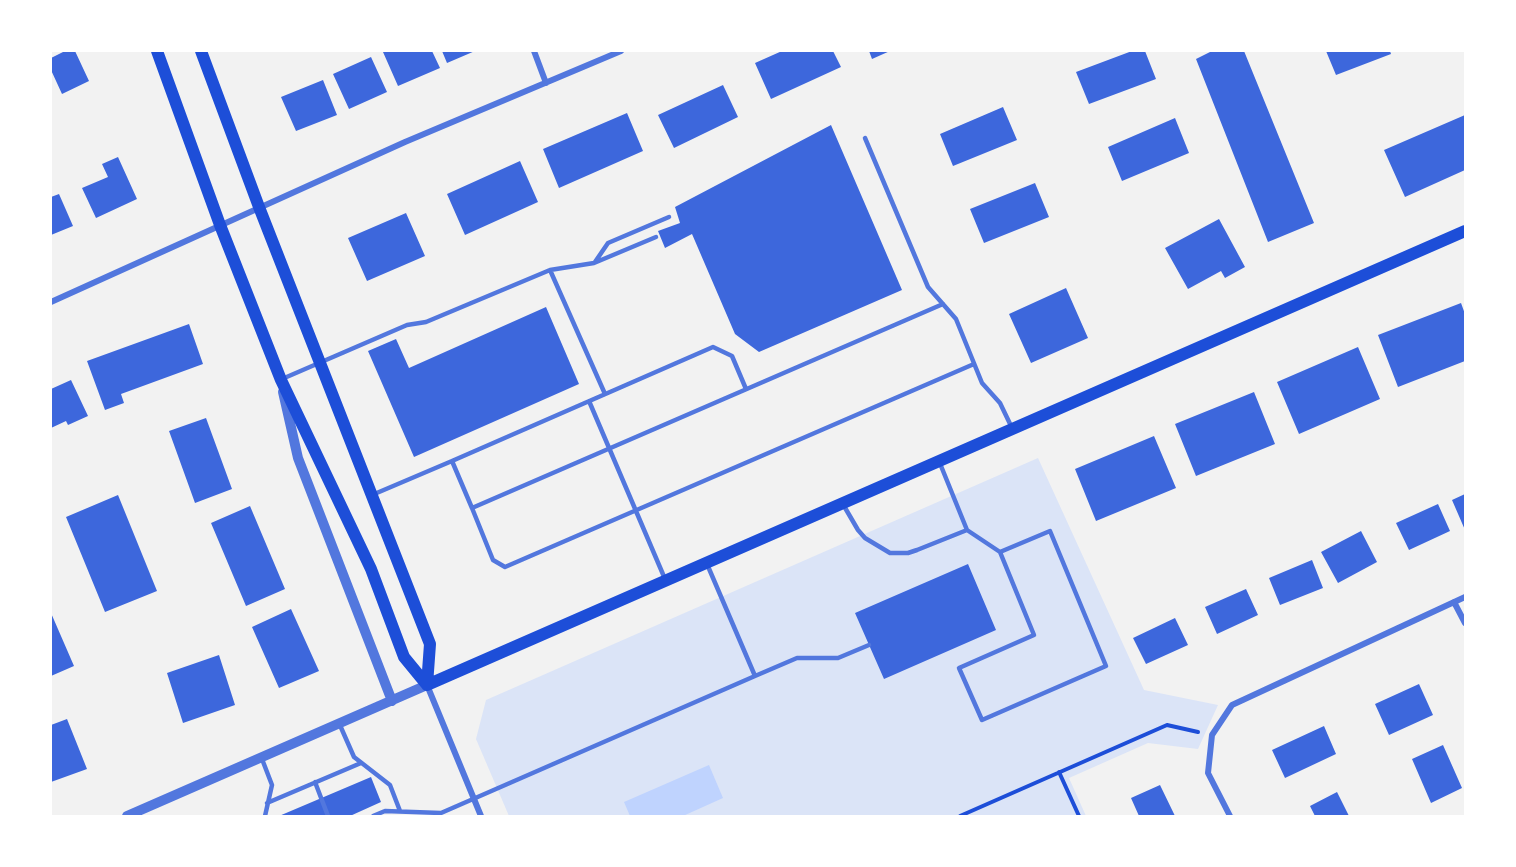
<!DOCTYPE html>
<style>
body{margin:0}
#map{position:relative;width:1516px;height:867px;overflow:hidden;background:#f2f2f2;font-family:Jost,sans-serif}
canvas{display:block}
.frame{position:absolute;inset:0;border:52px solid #fff;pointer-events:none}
</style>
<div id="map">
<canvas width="1516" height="867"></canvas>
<div class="frame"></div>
</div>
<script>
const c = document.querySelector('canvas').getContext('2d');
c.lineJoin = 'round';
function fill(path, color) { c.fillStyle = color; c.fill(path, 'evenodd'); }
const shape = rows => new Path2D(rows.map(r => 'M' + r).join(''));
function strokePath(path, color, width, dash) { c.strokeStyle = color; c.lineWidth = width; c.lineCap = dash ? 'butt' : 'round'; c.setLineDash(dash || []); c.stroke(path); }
const green = shape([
 [1038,458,1144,690,1218,705,1198,749,1148,743,1069,778,1086,816,509,816,476,739,486,700]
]);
const water = shape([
 [709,765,723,798,683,816,630,816,624,802]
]);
const building = shape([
 [65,51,75,51,89,81,62,94,51,70,51,58],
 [432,51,440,68,398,86,383,52],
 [442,51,475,51,447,63],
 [782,51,833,51,841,67,771,99,755,63],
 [869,51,890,51,872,59],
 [1132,51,1145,51,1156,79,1089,104,1076,72],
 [1212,51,1244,51,1314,223,1268,242,1196,59],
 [1326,51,1390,51,1391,54,1336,75],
 [371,57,387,92,349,109,333,74],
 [323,80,337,115,296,131,281,97],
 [723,85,738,117,674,148,658,115],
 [1003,107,1017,140,953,166,940,134],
 [627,113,643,151,559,188,543,149],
 [1465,115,1465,170,1405,197,1384,150],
 [1175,118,1189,153,1122,181,1108,147],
 [831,125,902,290,759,352,735,334,692,234,665,248,658,231,680,223,675,207],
 [118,157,137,199,96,218,82,188,108,177,102,164],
 [520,161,538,202,465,235,447,194],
 [1035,183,1049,217,984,243,970,209],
 [59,194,73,226,51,235,51,197],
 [406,213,425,256,367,281,348,238],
 [1219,219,1245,267,1225,278,1221,271,1188,289,1165,248],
 [1066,288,1088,338,1031,363,1009,314],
 [1461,303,1465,314,1465,361,1398,387,1378,335],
 [546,307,579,384,414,457,368,351,396,339,409,368],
 [189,324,203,364,121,394,124,403,105,410,87,361],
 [1358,347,1380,399,1299,434,1277,382],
 [71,380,88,416,68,425,66,421,51,428,51,389],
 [1254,392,1275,444,1196,476,1175,424],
 [206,418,232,489,195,503,169,431],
 [1154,436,1176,488,1096,521,1075,469],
 [1465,494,1465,530,1452,500],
 [118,495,157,591,105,612,66,517],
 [1438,504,1450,531,1409,550,1396,523],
 [250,506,285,589,246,606,211,523],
 [1361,531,1377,562,1338,583,1321,552],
 [1312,560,1323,588,1280,605,1269,578],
 [968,564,996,630,884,679,855,613],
 [1246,589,1258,615,1217,634,1205,607],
 [291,609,319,671,279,688,252,627],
 [51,613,74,666,51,676],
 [1175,618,1188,645,1146,664,1133,638],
 [219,655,235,705,183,723,167,673],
 [1419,684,1433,715,1389,735,1375,704],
 [67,719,87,769,51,782,51,725],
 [1324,726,1336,754,1285,778,1272,750],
 [1443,745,1462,788,1431,803,1412,759],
 [371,777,381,802,350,816,279,816],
 [1160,785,1175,816,1139,816,1131,798],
 [1337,792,1349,816,1315,816,1310,806]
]);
const path = shape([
 [1059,772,1079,816],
 [960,816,1167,725,1198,732]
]);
const service = shape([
 [865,138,928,287,956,319,982,383,1000,403,1012,428],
 [595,262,608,243,669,217],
 [550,270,594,263,656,237],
 [282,379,407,325,426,322,550,270,605,394],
 [589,401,665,579],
 [452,461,713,347,732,356,746,389],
 [372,495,452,461,472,508,943,304],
 [844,506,858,530,865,538,890,553,908,553,917,550,967,530,939,461],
 [472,508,493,560,505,567,974,364],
 [967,530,1000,552,1034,635,959,668,982,720,1106,666,1050,531,1000,552],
 [755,676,797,658,838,658,869,645],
 [339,723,354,757,390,785,400,811],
 [262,759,272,785,265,816],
 [315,782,328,816],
 [267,803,361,763],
 [373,816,385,811,441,813,755,676,707,564]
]);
const minor = shape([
 [534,51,546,83],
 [51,302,405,142,621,51],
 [1454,602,1465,623],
 [427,685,481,816],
 [1230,816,1208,773,1212,735,1232,705,1465,597]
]);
const tertiary = shape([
 [283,392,298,458,392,701],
 [127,816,427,685]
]);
const secondary = shape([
 [157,51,220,225,281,380,371,569,404,657,427,685],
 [201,51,259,207,430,644,427,685],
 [427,685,1465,231]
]);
fill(green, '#dbe4f7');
fill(water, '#bfd3fe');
fill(building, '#3d67dc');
strokePath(path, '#1d4ed8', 4);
strokePath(service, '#5277de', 4.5);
strokePath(minor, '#5277de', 6);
strokePath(tertiary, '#5277de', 10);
strokePath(secondary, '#1d4ed8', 12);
</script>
